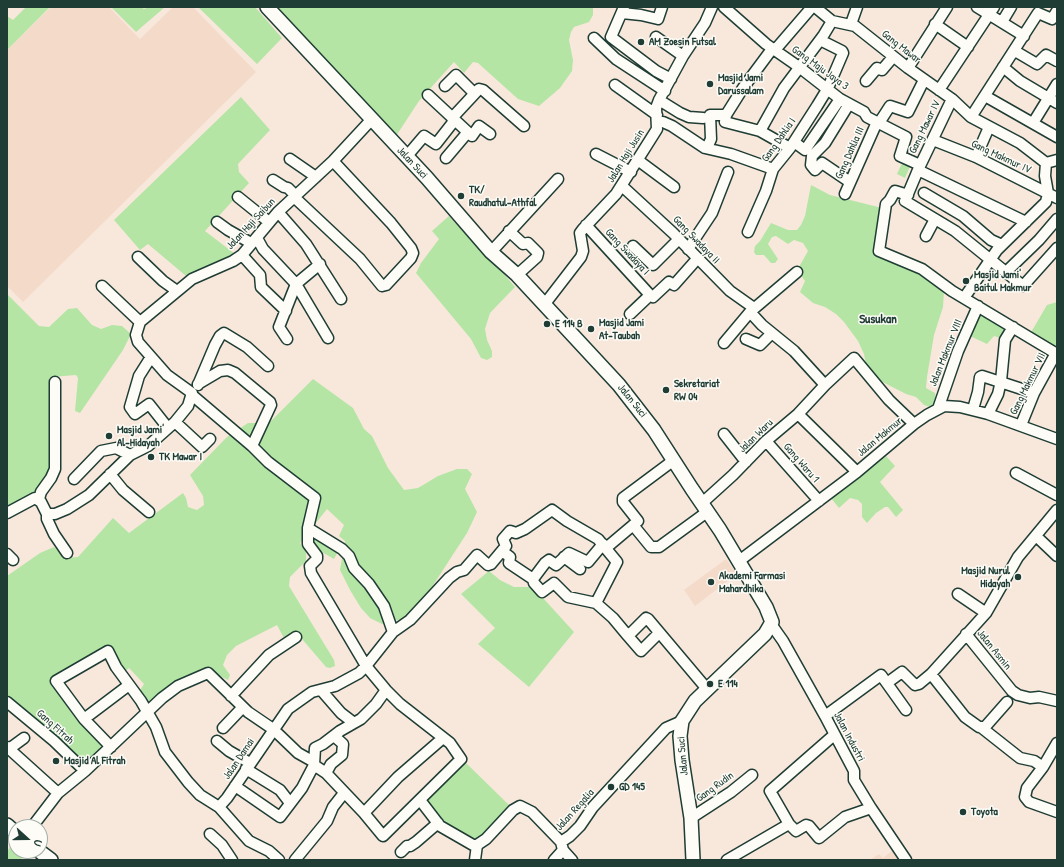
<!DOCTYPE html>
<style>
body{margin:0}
#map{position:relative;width:1064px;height:867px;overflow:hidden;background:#f8e8dc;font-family:"Patrick Hand",sans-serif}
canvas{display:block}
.frame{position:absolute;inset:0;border:8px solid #1f3d34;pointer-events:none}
.north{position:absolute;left:8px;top:819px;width:40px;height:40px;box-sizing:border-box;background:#fdfcf7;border:1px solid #a4b0a9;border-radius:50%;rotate:111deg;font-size:11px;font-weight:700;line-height:16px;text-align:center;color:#1f3d34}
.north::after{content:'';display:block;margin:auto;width:14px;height:18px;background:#1f3d34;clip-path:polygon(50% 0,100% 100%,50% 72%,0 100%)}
</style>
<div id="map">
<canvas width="1064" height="867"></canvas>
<div class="frame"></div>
<div class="north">U</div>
</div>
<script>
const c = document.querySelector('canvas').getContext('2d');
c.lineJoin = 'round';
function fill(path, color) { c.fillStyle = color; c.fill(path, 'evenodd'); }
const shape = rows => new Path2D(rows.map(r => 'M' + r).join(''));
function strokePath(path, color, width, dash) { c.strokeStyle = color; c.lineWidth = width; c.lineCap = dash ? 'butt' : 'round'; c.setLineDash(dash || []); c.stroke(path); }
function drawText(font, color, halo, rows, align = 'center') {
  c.font = font + ' "Patrick Hand",sans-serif'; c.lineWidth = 3; c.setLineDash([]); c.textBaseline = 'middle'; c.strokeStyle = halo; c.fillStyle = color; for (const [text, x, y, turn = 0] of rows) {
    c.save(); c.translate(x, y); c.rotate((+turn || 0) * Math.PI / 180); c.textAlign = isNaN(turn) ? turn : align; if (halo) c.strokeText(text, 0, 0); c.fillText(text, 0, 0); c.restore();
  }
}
const built = shape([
 [51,7,109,7,140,39,173,7,193,7,256,72,23,302,7,286,7,50],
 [726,559,737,574,695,606,684,590],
 [893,850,901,860,870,860,879,854,883,858]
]);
const green = shape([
 [26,7,50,7,7,50,7,16,13,20],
 [111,7,141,7,144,9,149,7,165,7,136,32],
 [198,7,255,7,282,38,257,64],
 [274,7,593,7,593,15,589,22,574,27,571,32,569,40,573,60,572,71,560,88,539,106,518,99,478,63,473,62,464,73,454,62,419,101,396,136],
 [241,97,270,130,238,164,239,172,249,183,205,231,235,254,238,250,244,254,192,281,148,244,140,250,114,220],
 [903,161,911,164,905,178,897,174],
 [811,185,830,195,882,208,876,252,918,268,939,284,944,291,943,307,934,335,927,377,926,388,935,393,936,399,933,406,930,407,924,405,916,397,906,394,871,376,867,370,864,354,858,341,844,322,836,314,825,307,813,303,800,292,805,281,800,274,799,267,808,251,803,243,794,240,788,244,776,236,772,237,768,244,778,259,775,263,771,263,764,255,756,255,754,252,755,246,760,241,771,223,788,230,797,230,801,225,805,216],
 [449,216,455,223,458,220,515,287,490,313,485,329,487,340,492,351,492,357,487,360,481,358,471,339,416,273,421,263,439,239,432,231],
 [7,294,39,326,49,327,68,309,77,308,92,325,101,329,112,325,122,326,131,334,123,350,80,413,75,411,78,378,76,375,52,377,50,385,54,469,36,493,7,512],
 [1057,302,1057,348,1030,334,1047,305],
 [979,309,1011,328,1003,339,994,336,987,344,968,335],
 [313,379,353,408,364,429,372,436,388,468,404,490,418,488,438,476,457,469,467,469,472,474,465,489,477,512,467,533,417,610,402,619,382,624,370,618,361,608,350,590,340,570,345,541,339,536,344,525,327,509,300,543,306,552,306,561,290,577,289,586,334,660,335,666,330,668,326,667,296,632,284,638,277,625,236,646,227,655,223,665,230,675,228,680,212,672,186,681,175,682,155,698,150,708,139,692,144,684,129,668,123,673,108,651,55,680,111,748,86,772,7,701,7,576,40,553,54,547,66,558,78,557,113,518,129,533,183,493,186,498,188,507,197,510,204,505,203,496,190,475,227,437,248,423,269,423],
 [886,456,895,466,880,482,903,510,896,517,888,507,885,507,876,513,867,523,862,517,862,504,858,500,850,498,839,508,831,498],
 [314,533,340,548,334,559,308,544],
 [489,571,500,580,514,587,533,587,574,632,529,687,478,644,495,628,461,594],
 [466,763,509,805,501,821,476,847,445,828,425,801],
 [13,842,16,844,16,851,26,851,21,860,7,860,7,852]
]);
const minor = shape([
 [624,7,611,37,656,71,671,79],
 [724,7,766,44,799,67,840,99,864,112,867,117,906,137,900,156,920,165],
 [815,7,832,21],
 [977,7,1024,36],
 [622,13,641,15,658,19,662,7],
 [832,21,855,26,908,68,952,99,971,117,1020,143,1046,163],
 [1002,22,1011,7],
 [851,24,857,7],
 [935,24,968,47],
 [656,37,683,56],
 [594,38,616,59,665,91],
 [775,50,812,7],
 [1015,51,1037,64,1046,55,1057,61],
 [1003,67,1020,81,1057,103],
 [908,68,947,7],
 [866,81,877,68,882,70,893,57],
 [615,85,657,115],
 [445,86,456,75,474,93],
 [939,90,994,7],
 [428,95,472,136,479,126,490,134],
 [985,96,1057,137],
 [952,99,918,170,905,201,955,231,1023,286,1057,248],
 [659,100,680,113,689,117,703,118],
 [849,104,825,143,812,156,811,165,815,170,822,163,850,182],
 [726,115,725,122,760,131],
 [971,117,1038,13,1052,19,1057,11],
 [452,118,479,89,483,90,524,126],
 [658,122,663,122,672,126,705,148,731,154,773,169],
 [879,123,890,106,908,112,924,80],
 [1033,123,1057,84],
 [933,140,976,157,1057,198],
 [794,142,805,150,840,99],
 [707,148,711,139,710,115,726,115,743,88,772,49],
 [790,148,760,131,784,88,823,36,832,21],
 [596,154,631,172],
 [407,156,424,136,436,144,454,121],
 [976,157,989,127],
 [446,158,468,132],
 [290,159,316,177],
 [639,161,674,187],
 [1046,163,1057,160],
 [918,170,1026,222],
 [273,180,284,187,288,188,295,195],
 [622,186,673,233,730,291,754,308],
 [924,193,963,216,991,240,1002,245],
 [845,194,877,122],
 [908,195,895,191,890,200,886,204,879,251,922,269,952,291,1057,354],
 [238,197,269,222],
 [294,197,360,259,382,286,386,285,411,258,413,253,411,248,391,223,333,161],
 [278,212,306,244,341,299],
 [217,222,228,230,251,243],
 [586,225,650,295],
 [509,231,523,244,528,243,538,253,537,257,517,275],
 [748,232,766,191,773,169,790,148,817,106,828,88,843,53,842,51,820,40],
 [926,236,935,219],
 [257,238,263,249,296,284,328,338],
 [633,246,653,265,679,239],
 [688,249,712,213,728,172],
 [491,252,558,179],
 [242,255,260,275,261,287,286,311],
 [138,257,163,281,177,291],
 [1006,272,1039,240,1057,219],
 [102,286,140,322],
 [964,298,997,250,1046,202,1048,193,1045,176,1046,163],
 [544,305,581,257,583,251,580,233,583,229,616,194,657,129,656,108,659,100,683,56,705,23,712,7],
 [750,312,762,325,794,351,825,385],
 [630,314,650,295,653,297,669,282,674,285,697,259],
 [287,339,279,327,292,294,296,284,320,264],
 [746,339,760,345,772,333],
 [724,343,750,312,797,272],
 [151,357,139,376,130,407,135,414,149,404,168,428],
 [198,384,220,371,228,370,235,373,270,402,271,405,252,446],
 [198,385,215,345,220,336,224,333,247,347,268,366],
 [192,395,252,446,268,462,315,498,308,528,342,549,349,556,354,568,369,584,384,606,393,632],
 [938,409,958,351,978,306],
 [973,409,978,392,980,377,982,376,1034,393],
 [798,414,857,472],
 [988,414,998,394,1001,381,1005,340,1013,327],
 [175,422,202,447,210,439],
 [1021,425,1034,393,1056,353],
 [724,434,746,462],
 [766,441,819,501],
 [1016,473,1057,495],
 [110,474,123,490,149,512],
 [74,479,101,451,116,448,130,455],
 [39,499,41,492,51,478,55,469,55,382],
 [701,504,733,475,766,441,798,414,825,385,854,358,889,400,914,424],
 [7,513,35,498,41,502,47,514,55,514,67,509,89,495,130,455,148,446,175,422,188,406,192,393,167,375,138,342,136,335,140,322,192,279,233,261,242,255,278,212,333,161,372,119],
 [47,514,47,519,54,534,67,553],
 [633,525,651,547,659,547,707,512],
 [308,528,308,544,317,556,317,559,310,566,311,573,366,666,393,632,410,620,449,578,457,572,464,570,477,555,488,565,491,564,506,546,503,539,510,531,516,533,525,529,552,510,567,521,598,539,617,562,596,603],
 [1036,536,1057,556],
 [606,548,638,521,623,502,623,498,674,460],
 [502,551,510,557,509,563,533,579,534,583,542,592,554,583,568,597,596,603,613,618,628,636,646,618,648,619,707,689],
 [7,554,13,560],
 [564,557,580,569],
 [739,561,857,472,914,424,927,415,944,406,960,407,988,414,1057,439],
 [533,579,545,563,549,560,556,565,569,553,588,562,603,544],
 [958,594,986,613],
 [771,624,783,641,825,716,854,771,854,780,871,808,906,860],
 [966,634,1012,691,1018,695,1030,698,1039,697,1057,701],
 [628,636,641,651,659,633],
 [931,674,965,717,979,727,985,727,1007,702],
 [887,683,902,672,915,685,919,684,931,674,986,613,1018,557,1057,510],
 [321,690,341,713,354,723],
 [231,696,269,655,296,637],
 [7,702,54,741,85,771],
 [825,716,881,675,906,710],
 [84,719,129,685],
 [223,728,243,707],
 [982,728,1020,758,1034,761,1043,767],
 [217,741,229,751,250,763],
 [1057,743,1043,767,1027,788,1025,797,1029,802,1057,812],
 [7,747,58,793],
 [111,747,84,719,56,681,108,651,116,667,141,701,156,727,165,752,188,782,200,795,219,807,249,841,269,851,279,860],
 [9,749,24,738],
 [314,765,315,748,323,744,340,731,361,719,376,704,386,690],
 [246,769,280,790,290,803],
 [326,773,331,764,342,755,343,744,334,736],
 [235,786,280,817,302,788,314,765],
 [420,800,440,826,473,845,477,845,486,839,513,810,520,806,532,812,561,842],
 [219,807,227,798,288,709,312,692,335,686,359,673,366,666,386,690,400,704,450,743,461,759,383,836,364,813,326,773,314,765],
 [364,813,398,777,443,738],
 [691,818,731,792,752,775],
 [789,824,796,831,806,825,809,826,819,838,845,817,871,808],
 [32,827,58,793,85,771,162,698,178,686,208,673,248,712,273,729,298,753,314,762],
 [210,834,222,845,232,860],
 [561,842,570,836,580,826,593,807,666,728,682,721],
 [561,842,563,850,572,860],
 [401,852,407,846,410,846,416,842,438,823],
 [295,860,327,821,333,807,344,793],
 [475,860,477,845],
 [554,860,563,850],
 [727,860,789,824,770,791,834,735]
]);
const tertiary = shape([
 [267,7,427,178,491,252,517,275,619,385,654,430,692,489,720,530,766,607,772,622,765,634,695,701,682,721,680,736,682,760,691,818,693,860],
 [7,825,16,833],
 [39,851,51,860]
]);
const markers = [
 [641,42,4,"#1f3d34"],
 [710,84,4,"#1f3d34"],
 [461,196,4,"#1f3d34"],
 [966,281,4,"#1f3d34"],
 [547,324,4,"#1f3d34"],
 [591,329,4,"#1f3d34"],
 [666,390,4,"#1f3d34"],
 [109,436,4,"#1f3d34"],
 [151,457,4,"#1f3d34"],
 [1018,577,4,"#1f3d34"],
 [711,582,4,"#1f3d34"],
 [710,684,4,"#1f3d34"],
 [56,761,4,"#1f3d34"],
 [611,787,4,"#1f3d34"],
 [963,812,4,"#1f3d34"]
];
const poiNames = [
 ["AM Zoesin Futsal",649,42],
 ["Masjid Jami",718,78],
 ["Darussalam",718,91],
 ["TK/",469,190],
 ["Raudhatul-Athfal",469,203],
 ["Masjid Jami'",974,275],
 ["Baitul Makmur",974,288],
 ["Masjid Jami",599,323],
 ["At-Taubah",599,336],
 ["E 114 B",555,324],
 ["Sekretariat",674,384],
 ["RW 04",674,397],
 ["Masjid Jami'",117,430],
 ["Al-Hidayah",117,443],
 ["TK Mawar I",159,457],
 ["Masjid Nurul",1010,571,"right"],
 ["Hidayah",1010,584,"right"],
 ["Akademi Farmasi",719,576],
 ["Mahardhika",719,589],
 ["E 114",718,684],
 ["Masjid Al Fitrah",64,761],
 ["GD 145",619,787],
 ["Toyota",971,812]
];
const streetNames = [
 ["Gang Mawar",901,47,38],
 ["Gang Maju Jaya 3",820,68,36],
 ["Gang Mawar IV",925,127,-64],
 ["Gang Dahlia I",779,140,-55],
 ["Gang Dahlia III",850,153,-66],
 ["Jalan Haji Jusin",626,156,-58],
 ["Gang Makmur IV",1001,157,25],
 ["Jalan Suci",412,163,47],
 ["Jalan Haji Saibun",251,224,-47],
 ["Gang Swadaya II",696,240,46],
 ["Gang Swadaya I",627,252,47],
 ["Jalan Makmur VIII",946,353,-68],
 ["Gang Makmur VII",1028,384,-64],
 ["Jalan Suci",632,401,51],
 ["Jalan Waru",756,436,-44],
 ["Jalan Makmur",880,437,-40],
 ["Gang Waru 1",801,463,49],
 ["Jalan Asmin",994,650,51],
 ["Gang Fitrah",55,727,42],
 ["Jalan Industri",849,737,62],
 ["Jalan Suci",683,756,-95],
 ["Jalan Damai",239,759,-56],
 ["Gang Rudin",715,787,-36],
 ["Jalan Regalia",575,810,-48]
];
const quarterNames = [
 ["Susukan",878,320]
];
fill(built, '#f4dac9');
fill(green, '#b4e5a5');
strokePath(minor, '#1f3d34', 13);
strokePath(tertiary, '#1f3d34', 16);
strokePath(minor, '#fdfcf7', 10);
strokePath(tertiary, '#fdfcf7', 13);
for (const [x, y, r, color] of markers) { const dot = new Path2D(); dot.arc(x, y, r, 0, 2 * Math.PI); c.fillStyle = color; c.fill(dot); strokePath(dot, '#fdfcf7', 1.5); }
drawText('bold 11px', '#1f3d34', '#fdfcf7', poiNames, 'left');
drawText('11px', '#1f3d34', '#fdfcf7', streetNames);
drawText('bold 13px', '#1f3d34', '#fdfcf7', quarterNames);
</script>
